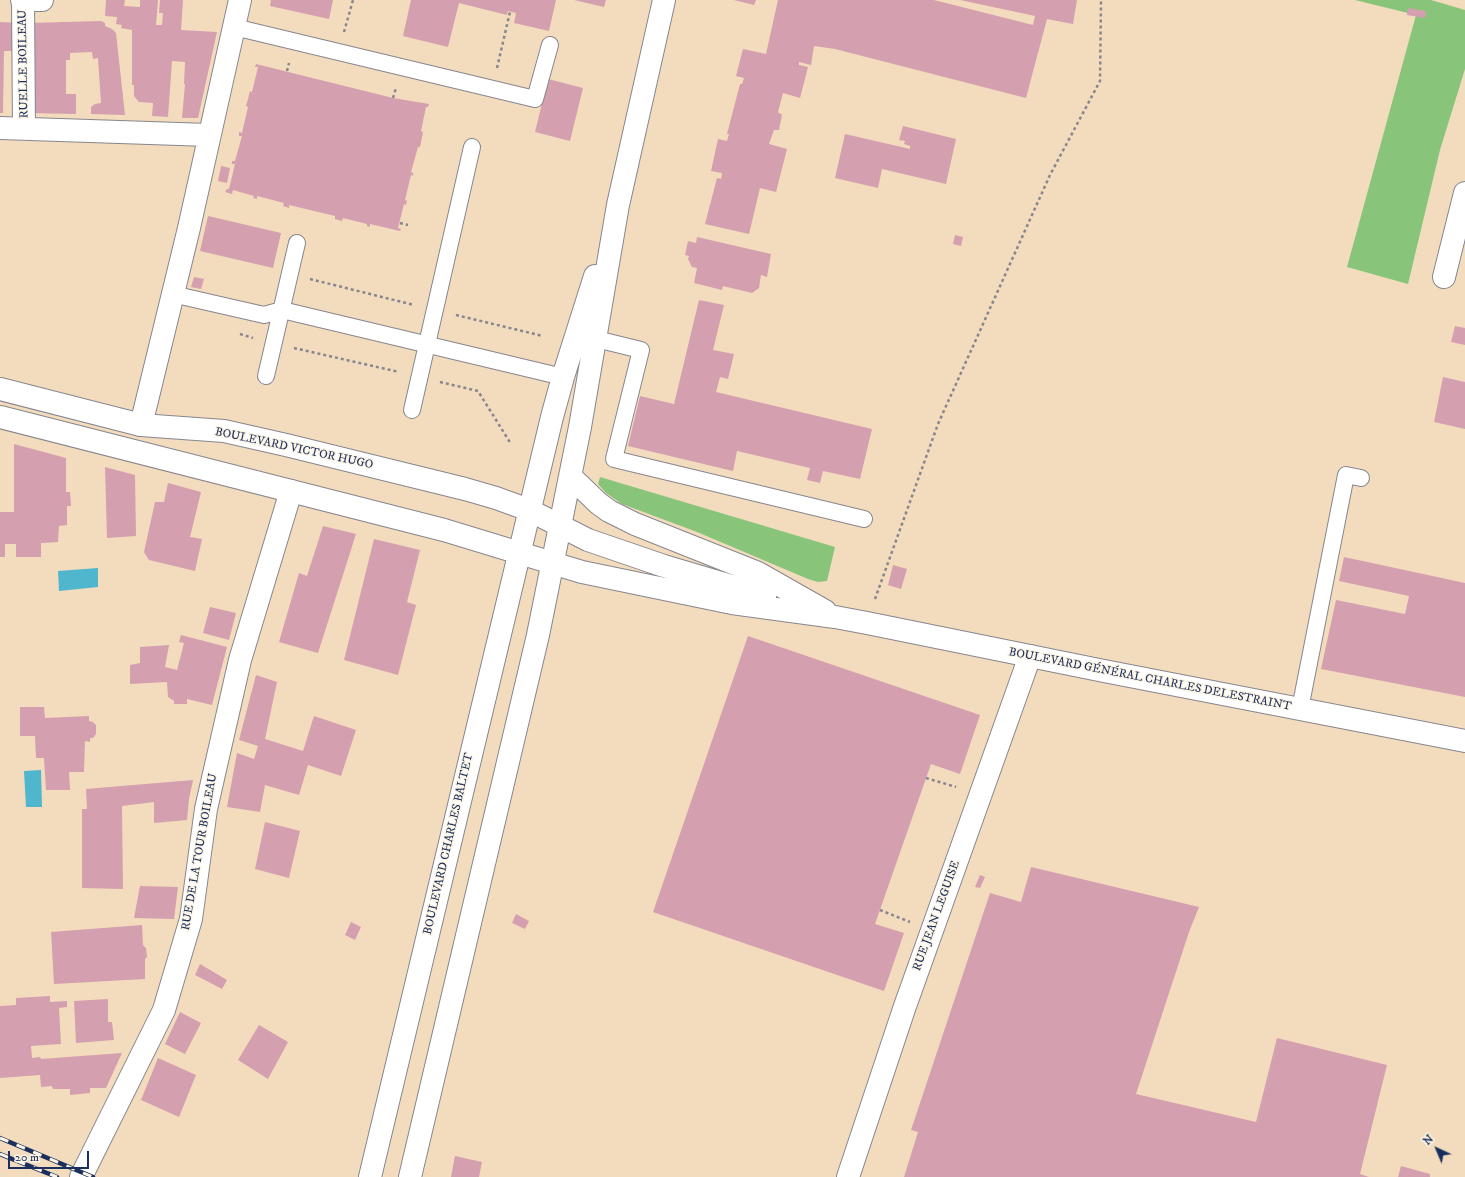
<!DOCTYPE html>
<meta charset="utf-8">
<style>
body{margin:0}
#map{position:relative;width:1465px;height:1177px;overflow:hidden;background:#f3dcbd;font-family:"IM FELL DW Pica",serif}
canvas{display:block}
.north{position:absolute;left:1417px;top:1129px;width:40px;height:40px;-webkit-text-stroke:3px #fcf5e5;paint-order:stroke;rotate:316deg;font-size:11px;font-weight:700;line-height:16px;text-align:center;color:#1b2f5e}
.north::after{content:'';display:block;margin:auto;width:14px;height:18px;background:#1b2f5e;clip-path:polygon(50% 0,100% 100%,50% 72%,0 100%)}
.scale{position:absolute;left:8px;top:1151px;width:81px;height:18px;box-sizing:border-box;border:2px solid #1b2f5e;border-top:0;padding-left:5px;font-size:12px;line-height:14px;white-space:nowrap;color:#1b2f5e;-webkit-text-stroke:3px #fcf5e5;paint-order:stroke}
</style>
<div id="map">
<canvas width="1465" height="1177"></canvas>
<div class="north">N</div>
<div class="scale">20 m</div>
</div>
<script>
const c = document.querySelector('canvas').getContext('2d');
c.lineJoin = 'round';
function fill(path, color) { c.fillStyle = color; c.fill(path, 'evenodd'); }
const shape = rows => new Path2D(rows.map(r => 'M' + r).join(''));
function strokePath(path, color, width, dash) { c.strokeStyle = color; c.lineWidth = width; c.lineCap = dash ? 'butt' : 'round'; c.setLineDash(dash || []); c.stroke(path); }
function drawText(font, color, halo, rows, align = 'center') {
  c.font = font + ' "IM FELL DW Pica",serif'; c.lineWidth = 3; c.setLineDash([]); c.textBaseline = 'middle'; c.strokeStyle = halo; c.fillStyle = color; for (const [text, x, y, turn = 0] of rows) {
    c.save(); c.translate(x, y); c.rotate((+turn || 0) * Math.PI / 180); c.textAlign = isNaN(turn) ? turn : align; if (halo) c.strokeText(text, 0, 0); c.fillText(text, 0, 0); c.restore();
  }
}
const green = shape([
 [1355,0,1431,0,1465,10,1465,69,1440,150,1408,284,1347,267,1416,15],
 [600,477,835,547,827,581,818,582,808,579,697,532,622,504,606,493,598,484]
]);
const water = shape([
 [98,568,98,587,59,591,58,571],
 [41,770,42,807,26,807,24,771]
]);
const building = shape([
 [106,0,125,0,124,6,140,7,140,0,158,0,156,25,162,25,163,13,159,13,160,0,183,0,181,30,217,32,198,118,182,118,185,84,184,84,185,62,172,61,168,117,152,116,153,103,139,102,134,96,134,85,132,85,132,30,121,28,122,25,116,24,117,17,105,16],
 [271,0,333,0,329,19,270,6],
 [411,0,556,0,549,31,514,23,516,13,508,11,507,15,459,3,448,47,403,36],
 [574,0,606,0,604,7],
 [734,0,756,0,754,5],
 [778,0,934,0,1033,25,1035,16,960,0,1077,0,1073,24,1047,19,1026,98,835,49,814,46,811,65,799,62,799,65,808,67,800,98,783,93,778,112,782,115,779,130,774,130,769,144,787,149,776,192,760,188,749,234,705,224,717,178,721,179,722,173,711,171,718,139,727,141,729,134,727,134,740,84,742,84,744,78,736,76,743,49,766,54],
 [1408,8,1426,11,1425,18,1407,15],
 [101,21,105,23,105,26,112,29,116,33,125,115,91,114,91,107,95,104,101,103,98,58,93,59,92,52,70,53,70,60,66,60,66,94,76,94,76,114,28,113,29,23],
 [0,22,21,23,15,51,4,51,3,113,0,113],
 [256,64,393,98,429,104,428,107,426,107,421,131,423,132,420,147,418,147,411,172,413,173,413,176,411,175,405,200,407,201,406,205,404,204,398,228,401,229,400,231,370,224,370,227,367,226,367,224,343,218,342,221,335,219,335,216,289,205,289,208,283,206,284,203,257,196,257,199,253,198,254,196,233,190,232,194,225,192,227,189,229,189,235,164,232,164,232,161,235,161,242,136,239,136,239,132,242,133,248,107,246,106,248,99,250,91,252,92,258,67,255,67],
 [548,79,583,88,570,141,535,132],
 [903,126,956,139,946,184,882,169,878,188,835,178,845,134,910,149,910,146,904,144,905,141,899,140],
 [221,166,230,168,227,183,218,181],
 [208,216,281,233,273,268,200,251],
 [955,235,963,237,961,246,953,244],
 [697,237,771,254,767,277,761,275,759,288,752,293,723,286,722,290,694,283,697,268,692,267,688,259,689,256,685,255,688,241,696,243],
 [194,277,204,279,201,289,191,287],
 [699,300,724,305,713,350,734,354,728,379,720,377,716,392,872,429,860,479,823,471,820,483,807,480,810,468,737,451,733,471,628,446,640,396,674,404],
 [1455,326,1465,328,1465,345,1451,342],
 [1443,377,1465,382,1465,429,1434,422],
 [14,444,66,458,66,492,70,492,71,506,67,506,67,525,59,526,58,542,41,543,41,557,16,557,16,544,5,544,5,557,0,557,0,512,14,512],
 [105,467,135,475,136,536,107,538],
 [168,483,201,492,190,537,202,539,195,571,149,560,144,552,155,502,164,502],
 [323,526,356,534,318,653,279,642,299,573,307,576],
 [374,539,420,550,407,602,416,605,398,675,344,660],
 [1344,557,1465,583,1465,697,1321,669,1336,600,1405,614,1409,596,1339,581],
 [893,565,907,569,901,589,888,585],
 [210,607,236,613,229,640,203,633],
 [181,635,227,647,212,705,187,699,187,704,174,704,174,701,168,697,167,682,130,684,130,665,140,663,140,647,169,645,165,667,177,670,184,643,179,642],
 [748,636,980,715,960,774,931,764,875,924,904,933,884,991,653,912],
 [256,675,277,682,265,739,303,751,314,716,356,730,341,776,308,765,299,795,265,785,260,812,227,807,237,753,254,759,258,746,239,740],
 [20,707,44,707,45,718,89,716,89,721,93,722,96,725,96,734,93,738,90,738,90,742,85,741,84,772,69,772,70,790,46,790,44,758,36,758,35,736,20,736],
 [193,780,189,799,187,820,154,823,154,802,122,806,123,889,82,888,82,809,87,809,86,789],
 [265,822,300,831,289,878,255,869],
 [1031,867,1199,907,1189,932,1136,1094,1256,1122,1277,1038,1387,1065,1360,1174,1369,1177,904,1177,918,1132,911,1130,990,893,1021,902],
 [980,875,985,877,980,888,975,887],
 [140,886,178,887,174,919,134,918],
 [516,914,529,921,525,929,512,923],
 [351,922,361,927,355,940,345,935],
 [142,925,143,945,146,948,147,957,145,959,145,979,54,984,51,932],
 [200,964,227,980,222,989,195,975],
 [50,996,50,1002,67,1001,67,1007,59,1008,61,1044,31,1046,32,1058,40,1057,41,1059,122,1053,106,1088,90,1088,90,1093,70,1095,70,1089,53,1089,52,1086,41,1087,40,1075,0,1078,0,1006,16,1005,16,998],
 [108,999,108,1022,112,1022,114,1040,76,1043,74,1001],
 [180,1012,201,1023,185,1054,165,1044],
 [259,1025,288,1042,268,1079,238,1060],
 [158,1058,196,1075,179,1117,141,1100],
 [455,1156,482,1162,479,1177,451,1177],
 [1401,1166,1430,1174,1430,1177,1398,1177]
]);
const path = shape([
 [344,32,353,0],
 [497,68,510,12],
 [287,71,289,63],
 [393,98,396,88],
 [400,223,408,225],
 [310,279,414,305],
 [456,315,543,336],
 [240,334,253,338],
 [294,348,399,372],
 [440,382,478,391,511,444],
 [875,599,938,424,1050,175,1100,81,1101,0],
 [926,778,956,787],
 [880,910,910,922]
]);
const lane = shape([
 [234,27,535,99,550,45],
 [172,294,264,315,282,310,563,377],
 [596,339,641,350,614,459,864,519],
 [266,376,297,243],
 [412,410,472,147],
 [1300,709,1346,475,1361,478]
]);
const street = shape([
 [22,0,42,0],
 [23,0,24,128],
 [0,128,209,135],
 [1444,277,1465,193],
 [141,425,189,228,240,0],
 [81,1177,164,1010,191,919,206,809,240,660,291,491],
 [848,1177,904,1009,1030,656]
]);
const secondary = shape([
 [0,389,141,425,224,431,286,445,465,489,496,498,529,510,588,540,664,566,765,596],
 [0,417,444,530,582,572,732,603,835,617,867,623,1104,671,1465,741],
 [570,476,598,503,609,511,635,524,758,573,825,611],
 [370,1177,552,417,563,377,595,276],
 [410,1177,538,635,580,427,618,205,664,0]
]);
const rail = shape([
 [0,1138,93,1177],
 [0,1154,57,1177]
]);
const streetNames = [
 ["RUELLE BOILEAU",24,64,-91],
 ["BOULEVARD VICTOR HUGO",294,449,12],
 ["BOULEVARD GÉNÉRAL CHARLES DELESTRAINT",1150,680,11],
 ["BOULEVARD CHARLES BALTET",449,844,-77],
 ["RUE DE LA TOUR BOILEAU",200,852,-80],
 ["RUE JEAN LEGUISE",937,916,-70]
];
fill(green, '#88c57b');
fill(water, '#4fb6cd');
fill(building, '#d49fae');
strokePath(lane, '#87868e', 18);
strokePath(street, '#87868e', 24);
strokePath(secondary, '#87868e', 24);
strokePath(path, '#87868e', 2.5, [3, 3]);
strokePath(lane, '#fff', 16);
strokePath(street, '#fff', 22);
strokePath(secondary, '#fff', 22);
strokePath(rail, '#1b2f5e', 4.5);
strokePath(rail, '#fcf5e5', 3, [9]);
drawText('12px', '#1b2f5e', '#fcf5e5', streetNames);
</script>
